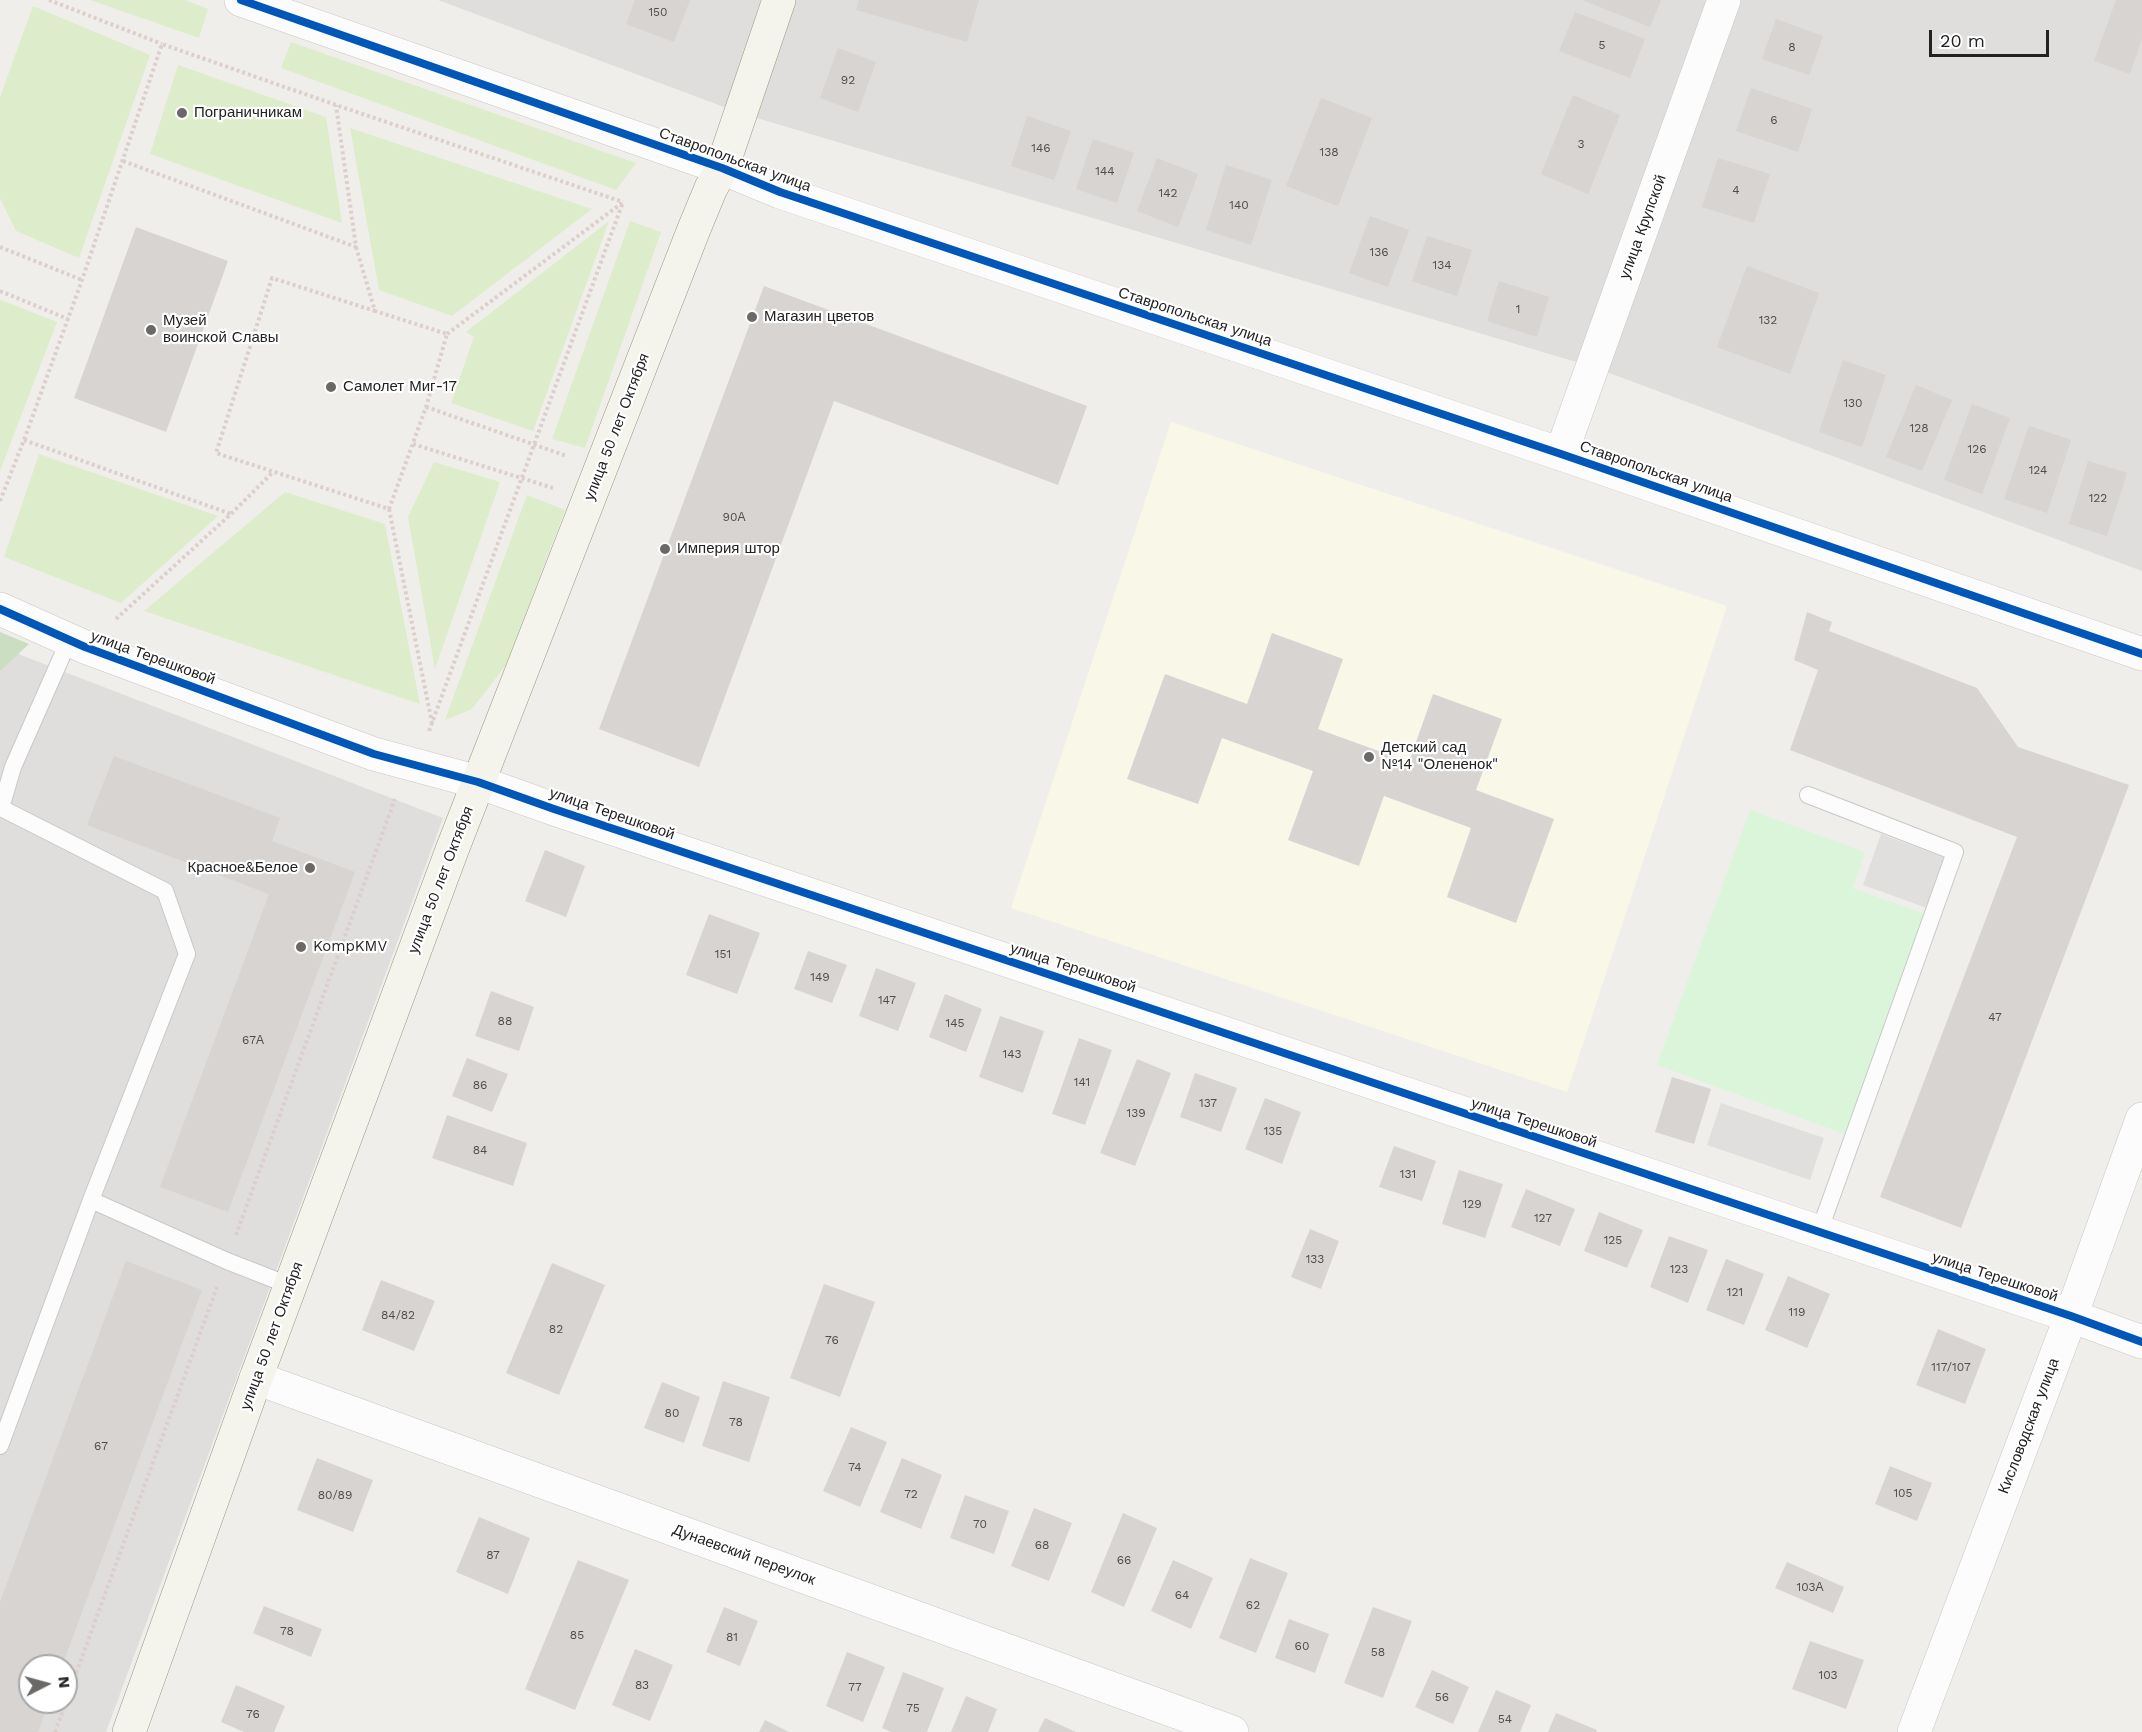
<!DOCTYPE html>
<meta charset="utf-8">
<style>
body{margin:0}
#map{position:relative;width:2142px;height:1732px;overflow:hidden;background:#f0eeeb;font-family:"Work Sans",sans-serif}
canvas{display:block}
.north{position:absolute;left:18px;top:1654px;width:60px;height:60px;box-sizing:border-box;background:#fff;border:2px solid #a7a7a7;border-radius:50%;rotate:84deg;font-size:16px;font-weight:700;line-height:24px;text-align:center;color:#222}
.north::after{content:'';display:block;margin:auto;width:21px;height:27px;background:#6a6968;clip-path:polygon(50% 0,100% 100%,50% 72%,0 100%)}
.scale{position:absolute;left:1929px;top:30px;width:120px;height:27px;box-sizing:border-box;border:3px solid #222;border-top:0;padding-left:8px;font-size:18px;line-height:21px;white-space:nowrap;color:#222;-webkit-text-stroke:4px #fff;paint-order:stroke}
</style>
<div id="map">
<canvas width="2142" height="1732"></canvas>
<div class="north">N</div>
<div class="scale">20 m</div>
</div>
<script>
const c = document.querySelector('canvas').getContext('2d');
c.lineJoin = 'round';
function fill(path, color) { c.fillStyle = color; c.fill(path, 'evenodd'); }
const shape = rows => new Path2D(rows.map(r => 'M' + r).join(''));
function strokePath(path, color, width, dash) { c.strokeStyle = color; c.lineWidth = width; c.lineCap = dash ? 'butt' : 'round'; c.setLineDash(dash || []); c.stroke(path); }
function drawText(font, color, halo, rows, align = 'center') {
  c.font = font + ' "Work Sans",sans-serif'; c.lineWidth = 4.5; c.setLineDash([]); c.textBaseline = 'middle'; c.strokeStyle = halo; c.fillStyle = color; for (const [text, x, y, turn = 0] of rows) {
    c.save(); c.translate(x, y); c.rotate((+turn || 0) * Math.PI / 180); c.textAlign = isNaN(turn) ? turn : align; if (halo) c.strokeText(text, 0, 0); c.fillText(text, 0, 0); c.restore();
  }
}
const residential = shape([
 [438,0,2142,0,2142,571,1593,367,740,113],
 [0,647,443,818,106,1732,0,1732],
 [30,1666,66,1666,66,1702,30,1702]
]);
const education = shape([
 [1171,422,1727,606,1567,1092,1011,908]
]);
const grass = shape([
 [90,0,185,0,208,9,199,38],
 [33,6,150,55,79,258,16,231,0,198,0,97],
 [291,42,636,163,616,190,281,68],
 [178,65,326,117,342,223,150,154],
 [350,128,592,209,452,316,379,290],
 [609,221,533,431,451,403,474,337,466,332],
 [630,221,661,232,585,448,552,439],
 [1,300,57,322,0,471,0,301],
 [39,454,218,516,121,603,4,557],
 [434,462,500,482,435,669,408,517],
 [285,492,385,524,420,704,144,611],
 [527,495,565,510,506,665,472,709,445,720]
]);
const forest = shape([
 [0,632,29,644,0,671]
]);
const park = shape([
 [1750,810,1865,852,1853,888,1927,915,1847,1135,1657,1065]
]);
const parking = shape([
 [1881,834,1945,858,1927,908,1863,885],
 [1721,1103,1824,1138,1810,1180,1707,1145]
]);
const building = shape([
 [635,0,690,0,674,42,626,24],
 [859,0,979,0,967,42,856,10],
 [1582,0,1661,0,1650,27],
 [2116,0,2142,0,2142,39,2130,74,2094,61],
 [1575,12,1645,39,1630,78,1559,51],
 [1776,19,1823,36,1809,75,1762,59],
 [838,48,876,62,858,112,820,98],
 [1751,88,1812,109,1798,152,1736,131],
 [1573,95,1620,115,1588,194,1541,174],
 [1321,98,1372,118,1338,206,1286,186],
 [1027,116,1071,131,1054,180,1011,166],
 [1093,139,1134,153,1117,203,1076,189],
 [1157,158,1198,174,1178,227,1137,211],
 [1718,158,1770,174,1754,223,1702,207],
 [1226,165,1272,180,1251,245,1206,230],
 [1370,216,1409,230,1388,287,1349,273],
 [136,227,228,261,166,432,74,398],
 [1427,236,1472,250,1457,296,1412,281],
 [1747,266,1819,293,1790,374,1717,347],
 [1499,281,1549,297,1537,337,1487,321],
 [764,286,1087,406,1058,485,834,401,699,767,599,729],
 [1843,360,1886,375,1862,447,1819,432],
 [1916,385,1952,400,1922,471,1886,457],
 [1972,404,2010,418,1982,494,1944,480],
 [2029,426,2071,440,2047,513,2004,499],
 [2088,461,2127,473,2107,536,2069,524],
 [1807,612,1832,622,1829,631,1977,688,2018,747,2129,785,1961,1228,1880,1197,2017,837,1790,750,1818,670,1794,660],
 [1272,633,1343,659,1318,729,1409,762,1433,694,1502,719,1476,790,1554,819,1516,923,1447,897,1471,828,1384,796,1359,866,1288,840,1313,771,1222,738,1198,804,1127,779,1165,674,1247,704],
 [114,756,280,818,272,841,355,872,228,1212,160,1187,269,894,87,825],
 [545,850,585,866,566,917,525,901],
 [709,914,760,933,737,994,686,975],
 [808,951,847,965,832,1003,794,989],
 [876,968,916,983,898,1031,859,1016],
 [491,991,534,1007,519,1051,475,1036],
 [945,994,982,1009,966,1052,929,1037],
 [1000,1016,1044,1031,1023,1093,979,1077],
 [1079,1038,1112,1050,1085,1125,1052,1114],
 [467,1058,508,1074,492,1112,452,1096],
 [1137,1059,1171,1073,1135,1166,1100,1153],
 [1195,1073,1237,1088,1221,1132,1180,1117],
 [1672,1077,1711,1089,1694,1144,1655,1132],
 [1265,1098,1301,1112,1282,1164,1245,1149],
 [447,1115,527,1143,513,1186,432,1158],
 [1394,1146,1436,1161,1422,1201,1379,1187],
 [1459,1170,1503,1184,1485,1238,1442,1224],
 [1526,1189,1575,1209,1560,1246,1511,1227],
 [1599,1212,1643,1230,1627,1268,1584,1251],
 [1310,1229,1339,1241,1321,1289,1291,1277],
 [1669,1236,1708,1250,1688,1303,1650,1287],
 [1726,1259,1764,1274,1744,1325,1706,1310],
 [126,1261,202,1290,62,1666,30,1666,30,1702,49,1702,38,1732,0,1732,0,1602],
 [552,1263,605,1285,559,1395,506,1373],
 [1788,1276,1830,1294,1807,1348,1765,1330],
 [381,1280,435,1301,414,1351,362,1330],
 [824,1284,875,1302,840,1397,790,1378],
 [1938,1329,1986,1349,1965,1404,1916,1385],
 [723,1381,770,1397,749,1462,702,1446],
 [662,1382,700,1397,684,1443,644,1428],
 [851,1427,887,1442,860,1507,823,1491],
 [317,1458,373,1480,353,1532,297,1510],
 [902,1458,942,1475,921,1529,880,1512],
 [1890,1466,1932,1483,1917,1521,1875,1504],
 [965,1495,1009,1511,994,1554,950,1538],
 [1034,1508,1072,1523,1049,1581,1011,1566],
 [1123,1513,1157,1528,1124,1607,1091,1592],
 [479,1517,530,1538,508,1594,456,1572],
 [1250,1558,1288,1573,1256,1653,1219,1638],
 [578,1560,629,1580,575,1710,525,1689],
 [1173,1560,1213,1578,1191,1629,1151,1611],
 [1787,1562,1844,1587,1833,1613,1775,1588],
 [264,1606,322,1629,311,1657,253,1633],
 [724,1607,758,1621,740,1666,706,1652],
 [1373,1607,1412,1621,1383,1698,1344,1683],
 [1289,1619,1329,1634,1315,1673,1275,1658],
 [1810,1641,1864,1660,1846,1709,1792,1689],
 [635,1649,673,1665,650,1721,612,1705],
 [847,1652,885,1667,863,1722,826,1706],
 [1432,1670,1469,1687,1453,1724,1415,1707],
 [903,1672,944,1688,927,1732,891,1732,882,1728],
 [236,1685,285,1706,274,1732,244,1732,221,1722],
 [1496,1690,1531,1705,1520,1732,1478,1732],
 [966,1696,997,1709,988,1732,951,1732],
 [1556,1713,1597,1730,1596,1732,1548,1732],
 [1045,1718,1076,1732,1038,1732],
 [765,1720,789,1732,759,1732]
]);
const path = shape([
 [49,0,162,44],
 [123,161,356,247,336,105],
 [0,247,82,280],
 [356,247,375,311,447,334,426,407,389,509,216,453,272,278,375,311],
 [0,291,68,319],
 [447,334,622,203],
 [426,407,567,456],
 [24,440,231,514],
 [413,444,553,488],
 [0,501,24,440,82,280,162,44,336,105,623,202],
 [389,509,432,723],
 [116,619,231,514,273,472],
 [429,731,623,202],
 [236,1235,395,799],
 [66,1701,217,1287],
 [55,1732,66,1702]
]);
const service = shape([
 [1808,795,1955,852,1819,1232],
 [91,1200,227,1261,291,1286],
 [0,1446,91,1200,187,954,165,891,1,808,13,767,69,640]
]);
const minor = shape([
 [241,0,722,168],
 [1561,454,1724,0],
 [0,609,85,647,374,754,478,782,554,809,2071,1316,2142,1342],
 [256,1378,1232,1732],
 [1914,1732,2071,1316,2142,1119]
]);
const tertiary = shape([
 [722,168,780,192,1561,454,2142,654]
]);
const secondary = shape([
 [129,1732,256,1378,452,850,694,229,711,188,722,168,779,0]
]);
const cycleway = shape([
 [241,0,722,168,780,192,1561,454,2142,654],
 [0,609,85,647,374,754,478,782,554,809,2071,1316,2142,1342]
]);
const markers = [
 [182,113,6,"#6a6968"],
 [752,317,6,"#6a6968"],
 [151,330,6,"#6a6968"],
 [331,387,6,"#6a6968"],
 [665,549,6,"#6a6968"],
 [1369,757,6,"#6a6968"],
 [310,868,6,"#6a6968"],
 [301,947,6,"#6a6968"]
];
const numberNames = [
 ["150",658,12],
 ["5",1602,45],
 ["8",1792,47],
 ["92",848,80],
 ["6",1774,120],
 ["3",1581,144],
 ["146",1041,148],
 ["138",1329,152],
 ["144",1105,171],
 ["4",1736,190],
 ["142",1168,193],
 ["140",1239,205],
 ["136",1379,252],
 ["134",1442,265],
 ["1",1518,309],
 ["132",1768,320],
 ["130",1853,403],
 ["128",1919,428],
 ["126",1977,449],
 ["124",2038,470],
 ["122",2098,498],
 ["90А",734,517],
 ["151",723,954],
 ["149",820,977],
 ["147",887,1000],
 ["47",1995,1017],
 ["88",505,1021],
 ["145",955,1023],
 ["67А",253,1040],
 ["143",1012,1054],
 ["141",1082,1082],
 ["86",480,1085],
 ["137",1208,1103],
 ["139",1136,1113],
 ["135",1273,1131],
 ["84",480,1150],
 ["131",1408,1174],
 ["129",1472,1204],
 ["127",1543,1218],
 ["125",1613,1240],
 ["133",1315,1259],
 ["123",1679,1269],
 ["121",1735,1292],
 ["119",1797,1312],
 ["84/82",398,1315],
 ["82",556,1329],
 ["76",832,1340],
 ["117/107",1951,1367],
 ["80",672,1413],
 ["78",736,1422],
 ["67",101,1446],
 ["74",855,1467],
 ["105",1903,1493],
 ["72",911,1494],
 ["80/89",335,1495],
 ["70",980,1524],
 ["68",1042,1545],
 ["87",493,1555],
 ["66",1124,1560],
 ["103А",1810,1587],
 ["64",1182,1595],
 ["62",1253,1605],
 ["78",287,1631],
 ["85",577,1635],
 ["81",732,1637],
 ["60",1302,1646],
 ["58",1378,1652],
 ["103",1828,1675],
 ["83",642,1685],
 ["77",855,1687],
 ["56",1442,1697],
 ["75",913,1708],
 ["76",253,1714],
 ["54",1505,1719]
];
const poiNames = [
 ["Пограничникам",194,113],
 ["Магазин цветов",764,317],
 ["Музей",163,321],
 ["воинской Славы",163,338],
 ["Самолет Миг-17",343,387],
 ["Империя штор",677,549],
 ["Детский сад",1381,748],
 ["№14 \"Олененок\"",1381,765],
 ["Красное&Белое",298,868,"right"],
 ["KompKMV",313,947]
];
const streetNames = [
 ["Ставропольская улица",735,160,20],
 ["улица Крупской",1643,227,-70],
 ["Ставропольская улица",1195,317,18],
 ["улица 50 лет Октября",617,427,-69],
 ["Ставропольская улица",1656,472,19],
 ["улица Терешковой",153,658,20],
 ["улица Терешковой",612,814,19],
 ["улица 50 лет Октября",441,880,-69],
 ["улица Терешковой",1073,968,18],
 ["улица Терешковой",1534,1123,18],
 ["улица Терешковой",1995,1277,18],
 ["улица 50 лет Октября",272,1336,-70],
 ["Кисловодская улица",2029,1426,-69],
 ["Дунаевский переулок",744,1555,20]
];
fill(residential, '#dfdedc');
fill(education, '#f8f7e8');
fill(grass, '#ddeccb');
fill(forest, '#cbdec1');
fill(park, '#daf5da');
fill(parking, '#e0dfde');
fill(building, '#d7d4d2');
strokePath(service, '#c9c8c7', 18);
strokePath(minor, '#c9c8c7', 34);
strokePath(tertiary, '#c9c8c7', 34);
strokePath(secondary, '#999a82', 34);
strokePath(path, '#dccecd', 4, [3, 3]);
strokePath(service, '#fdfcfc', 16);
strokePath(minor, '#fdfcfc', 33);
strokePath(tertiary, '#fdfcfc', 33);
strokePath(secondary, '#f4f4ed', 33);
strokePath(cycleway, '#0057b8', 8);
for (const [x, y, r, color] of markers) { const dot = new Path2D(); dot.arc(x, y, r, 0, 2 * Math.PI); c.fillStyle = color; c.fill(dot); strokePath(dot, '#fff', 2); }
drawText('12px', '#4f4e4e', null, numberNames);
drawText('15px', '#222', '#fff', poiNames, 'left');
drawText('15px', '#222', '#fff', streetNames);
</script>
